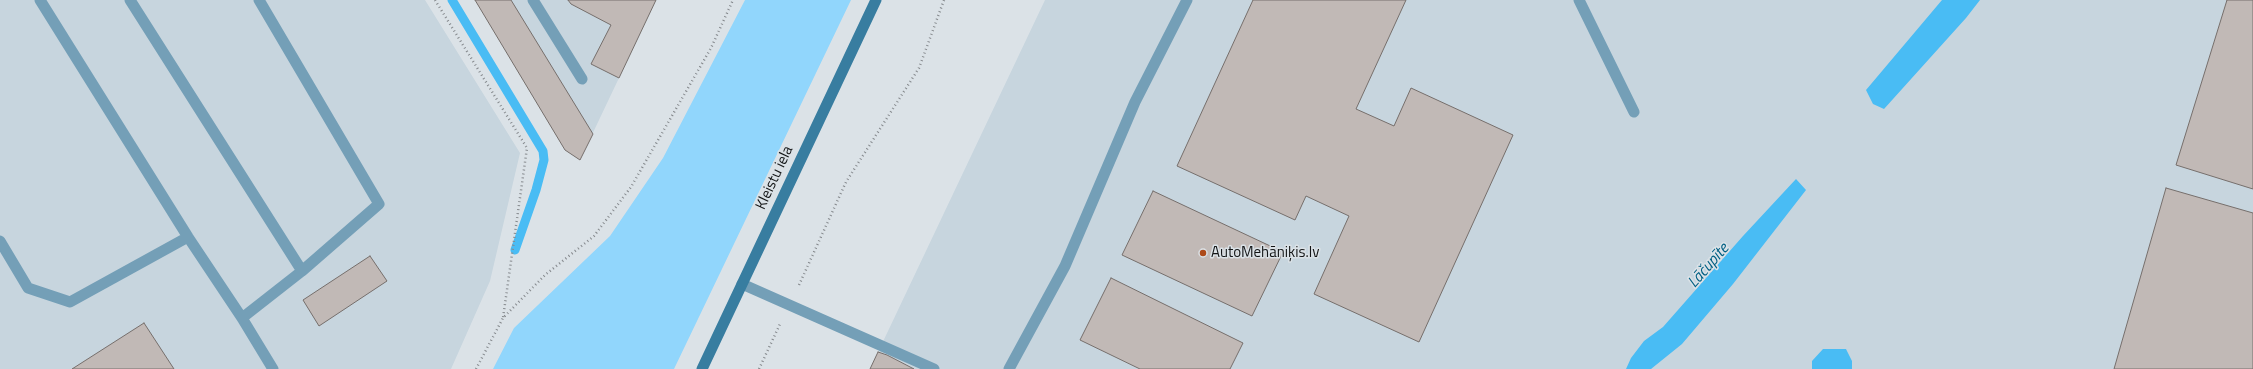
<!DOCTYPE html>
<meta charset="utf-8">
<style>
body{margin:0}
canvas{display:block;background:#dbe2e7}
</style>
<canvas width="2253" height="369"></canvas>
<script>
const c = document.querySelector('canvas').getContext('2d');
c.lineJoin = 'round';
function fill(path, color) { c.fillStyle = color; c.fill(path, 'evenodd'); }
const shape = rows => new Path2D(rows.map(r => 'M' + r).join(''));
function strokePath(path, color, width, dash) { c.strokeStyle = color; c.lineWidth = width; c.lineCap = dash ? 'butt' : 'round'; c.setLineDash(dash || []); c.stroke(path); }
function drawText(font, color, halo, rows, align = 'center') {
  c.font = font + ' "Titillium Web",sans-serif'; c.lineWidth = 3; c.setLineDash([]); c.textBaseline = 'middle'; c.strokeStyle = halo; c.fillStyle = color; for (const [text, x, y, turn = 0] of rows) {
    c.save(); c.translate(x, y); c.rotate((+turn || 0) * Math.PI / 180); c.textAlign = isNaN(turn) ? turn : align; if (halo) c.strokeText(text, 0, 0); c.fillText(text, 0, 0); c.restore();
  }
}
const built = shape([
 [0,0,425,0,520,153,490,281,451,369,0,369],
 [475,0,656,0,580,160,565,150],
 [1045,0,2253,0,2253,369,870,369]
]);
const green = shape([
 [745,0,851,0,674,369,493,369,514,328,610,236,663,158]
]);
const water = shape([
 [1942,0,1980,0,1966,18,1884,109,1873,104,1866,90],
 [1796,179,1806,190,1733,284,1682,344,1651,369,1626,369,1631,358,1644,341,1663,327,1743,236],
 [1823,349,1846,349,1852,361,1852,369,1812,369,1812,361]
]);
const stream = shape([
 [452,0,543,151,544,160,536,190,515,250]
]);
const building = shape([
 [475,0,511,0,593,134,580,160,565,150,475,0],
 [568,0,656,0,619,78,591,64,611,25,571,4,568,0],
 [1253,0,1406,0,1356,109,1394,126,1411,88,1513,135,1419,342,1314,294,1349,216,1306,196,1295,220,1177,166,1253,0],
 [2227,0,2253,0,2253,189,2176,165,2227,0],
 [2166,188,2253,213,2253,369,2114,369,2166,188],
 [1153,191,1283,252,1252,316,1122,255,1153,191],
 [370,256,387,281,319,326,303,300,370,256],
 [1111,278,1243,343,1230,369,1140,369,1080,340,1111,278],
 [144,323,174,369,72,369,144,323],
 [878,352,887,355,914,369,870,369,878,352]
]);
const path = shape([
 [435,0,527,148,503,318],
 [799,285,846,182,919,68,944,0],
 [476,369,503,318,545,275,594,236,631,187,711,48,733,0],
 [759,369,780,324]
]);
const service = shape([
 [40,0,188,237,242,318,273,369],
 [130,0,302,271],
 [533,0,582,79],
 [1579,0,1634,112],
 [0,241,28,288,70,302,188,237],
 [742,284,934,369],
 [242,318,302,271,379,204,259,0],
 [1009,369,1065,266,1135,102,1187,0]
]);
const secondary = shape([
 [702,369,876,0]
]);
const markers = [
 [1203,253,4,"#ad4918"]
];
const streetNames = [
 ["Kleistu iela",775,178,-65]
];
const poiNames = [
 ["AutoMehāniķis.lv",1211,253]
];
const waterNames = [
 ["Lāčupīte",1709,266,-49]
];
fill(built, '#c7d5de');
fill(green, '#91d6fc');
fill(water, '#49bcf4');
strokePath(stream, '#49bcf4', 9);
fill(building, '#c1b9b6');
strokePath(building, '#766f6c', 1);
strokePath(path, '#868a8e', 2.5, [1, 3]);
strokePath(service, '#749fb7', 11);
strokePath(secondary, '#387da0', 11);
for (const [x, y, r, color] of markers) { const dot = new Path2D(); dot.arc(x, y, r, 0, 2 * Math.PI); c.fillStyle = color; c.fill(dot); strokePath(dot, '#dbe2e7', 1.5); }
drawText('15px', '#131516', '#dbe2e7', streetNames);
drawText('15px', '#131516', '#dbe2e7', poiNames, 'left');
drawText('italic 16px', '#005f83', '#dbe2e7', waterNames);
</script>
